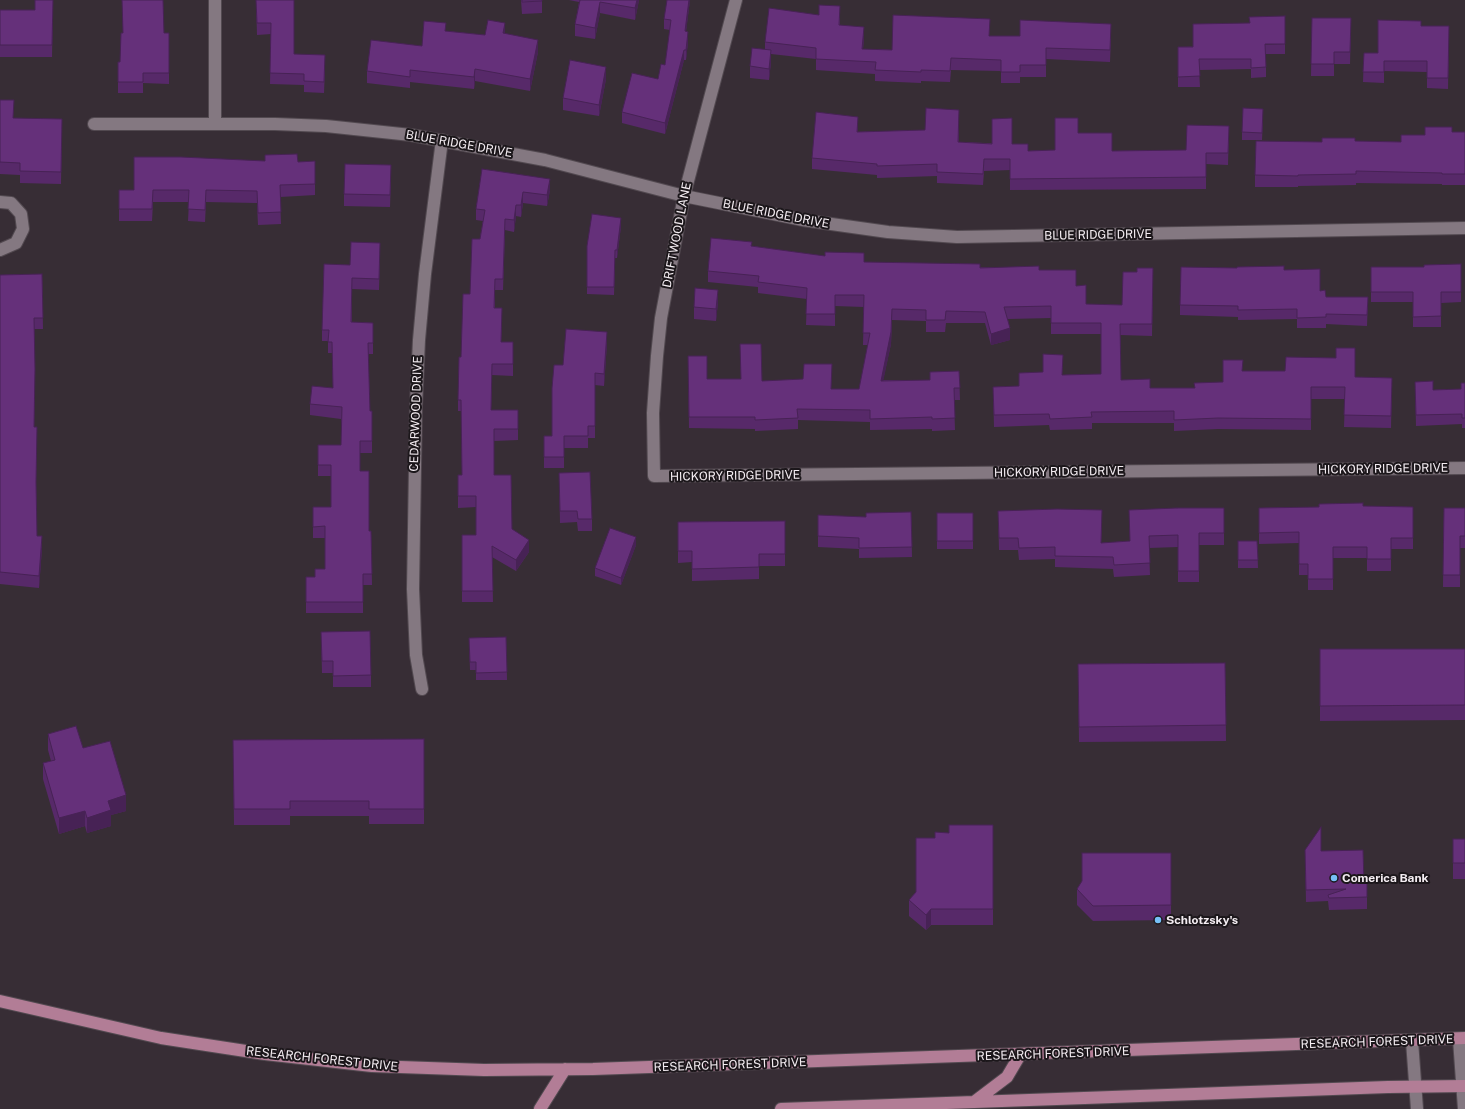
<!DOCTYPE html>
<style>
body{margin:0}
canvas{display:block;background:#372d35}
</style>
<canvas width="1465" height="1109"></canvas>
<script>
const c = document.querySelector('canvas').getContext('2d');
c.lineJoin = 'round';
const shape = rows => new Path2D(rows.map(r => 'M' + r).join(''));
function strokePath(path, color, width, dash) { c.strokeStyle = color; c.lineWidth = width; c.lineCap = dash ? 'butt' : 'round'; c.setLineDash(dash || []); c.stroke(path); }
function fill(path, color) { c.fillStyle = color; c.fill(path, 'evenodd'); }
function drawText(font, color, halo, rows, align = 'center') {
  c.font = font + ' "Public Sans",sans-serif'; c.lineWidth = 4; c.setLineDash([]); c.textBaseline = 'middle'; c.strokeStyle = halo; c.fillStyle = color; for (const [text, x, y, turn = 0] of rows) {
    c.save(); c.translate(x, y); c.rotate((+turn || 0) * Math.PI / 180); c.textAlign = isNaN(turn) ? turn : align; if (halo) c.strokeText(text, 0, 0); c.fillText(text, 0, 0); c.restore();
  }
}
const minor = shape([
 [215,0,215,123],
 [736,0,684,196,661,318,657,356,653,413,654,476,1465,468],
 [94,124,275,124,326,126,411,135,545,160,684,196,803,220,888,232,957,237,1465,228],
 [0,202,11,203,21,214,23,229,16,243,0,250],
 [422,689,416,655,413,589,416,406,419,340,425,274,442,140],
 [1459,1039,1464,1109],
 [1412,1041,1417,1109]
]);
const major = shape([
 [0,1001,161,1038,265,1054,372,1066,484,1070,593,1069,1465,1038],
 [974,1102,1007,1077,1020,1055],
 [540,1109,565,1069],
 [781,1109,1388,1087,1465,1086]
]);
const wall = shape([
 [53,0,52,57,0,57,0,10,35,10],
 [256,0,294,54,325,67,324,93,304,92,304,85,270,84,271,34,257,35],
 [521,0,542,0,542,13,522,14],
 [569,0,639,0,635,20,600,13,595,39,575,36,575,24,579,2],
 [690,0,686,31,688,42,686,60,684,60,665,134,622,123,622,112,658,79,665,65,670,30,664,29,664,19],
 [819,15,840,18,840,25,864,38,863,49,892,50,990,36,1020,36,1111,35,1110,62,1046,59,1046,77,1020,77,1020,83,1001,83,1001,71,951,70,950,82,921,81,921,83,875,81,875,74,816,70,816,59,771,54,771,62,769,80,750,78,750,66,765,49,765,42],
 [1312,18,1351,18,1350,64,1334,64,1334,76,1311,76],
 [1421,26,1449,26,1448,89,1427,88,1427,72,1384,71,1384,83,1363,82,1364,53,1378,53],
 [446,31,485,35,505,34,538,52,530,91,475,81,474,89,410,82,410,88,367,83,367,71,422,46],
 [164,33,169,33,169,84,143,83,143,93,118,93,118,62,120,62],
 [1285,44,1285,54,1266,54,1266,77,1251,78,1251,69,1199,70,1200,87,1178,87,1178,47],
 [606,79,599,116,563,110,563,98],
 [0,100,14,119,62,119,61,184,20,183,20,175,0,174],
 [1263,117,1262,140,1242,140,1242,132],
 [959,121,959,142,1012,144,1028,151,1055,150,1078,133,1112,151,1186,150,1229,126,1228,165,1206,164,1206,189,1010,190,1010,170,984,171,983,185,937,183,937,176,877,178,877,175,812,169,812,158,858,129,858,132,925,130],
 [1452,132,1465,132,1465,185,1442,185,1442,184,1356,183,1356,185,1298,186,1298,187,1255,187,1255,175,1322,142,1355,141,1401,142,1425,135],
 [265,161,298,162,315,184,315,195,280,197,281,224,258,225,257,203,206,202,205,222,188,221,189,202,153,202,152,221,119,221,119,190,134,190],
 [482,169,550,190,547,206,523,203,521,217,516,216,514,232,505,230,503,290,495,290,495,308,502,319,501,342,513,342,513,376,492,375,491,410,518,410,518,440,494,441,494,475,512,529,529,552,516,571,492,557,493,602,462,602,462,535,476,535,476,507,458,508,458,475,462,475,461,411,458,411,458,400,461,357,470,294,483,221,476,220,476,209],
 [391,177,390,207,344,206,344,194],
 [621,226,617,258,615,258,614,295,587,294,587,246],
 [752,246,864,262,1039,270,1076,286,1086,304,1122,305,1137,272,1153,268,1152,336,1120,335,1121,380,1150,388,1194,388,1223,382,1243,371,1355,377,1392,378,1391,428,1344,427,1345,399,1311,399,1311,430,1218,429,1174,431,1174,423,1092,423,1092,429,1050,430,1049,425,994,427,993,387,1019,386,1062,375,1101,374,1101,334,1051,334,1051,318,1008,319,1010,340,991,345,985,323,946,323,945,332,926,332,926,321,892,320,891,344,883,380,930,380,959,371,960,400,954,400,955,430,932,431,932,429,870,430,870,422,798,420,798,429,755,431,755,429,689,428,688,356,707,379,762,381,831,389,859,389,868,345,863,345,864,307,835,306,835,326,806,325,807,299,758,293,758,287,708,282,708,271],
 [380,254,379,290,352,289,352,322,373,323,373,354,368,354,370,411,372,411,372,453,360,453,360,471,369,531,371,531,372,585,363,585,363,613,306,613,306,577,315,577,325,569,325,538,313,538,313,507,331,507,331,476,318,476,318,445,341,445,341,419,310,415,310,404,333,388,332,353,328,353,328,341,322,341,322,330,350,265],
 [1461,264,1461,302,1441,303,1441,327,1413,327,1413,302,1371,302,1371,267,1424,267],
 [1284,270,1320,291,1326,297,1368,297,1367,326,1326,324,1326,328,1297,328,1297,319,1238,320,1238,317,1180,315,1180,305],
 [42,274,43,329,34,329,34,427,36,488,37,536,42,548,39,588,0,584,0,275],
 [718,302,716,321,694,319,694,307],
 [607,343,604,386,595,385,595,438,588,438,588,448,564,448,564,468,544,468,544,436,552,436,563,365],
 [1415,382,1433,390,1461,389,1465,383,1465,428,1462,428,1462,424,1416,426],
 [559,473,592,519,592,531,578,531,577,522,560,523],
 [1363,506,1413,507,1413,549,1391,549,1391,571,1367,571,1367,558,1333,558,1333,590,1308,590,1308,575,1299,575,1299,543,1259,544,1259,508],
 [1224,508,1224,545,1199,545,1199,582,1178,582,1178,547,1149,548,1150,575,1114,577,1113,569,1055,567,1055,559,1019,560,1018,550,999,550,998,511,1102,522,1101,543,1130,541,1129,510],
 [1444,508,1465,508,1465,548,1460,548,1460,587,1443,587],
 [911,512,912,557,859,558,859,549,818,547,818,536,866,517],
 [937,513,973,513,973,549,937,549],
 [785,521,785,566,759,566,759,579,692,581,692,562,678,563,678,522],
 [1238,541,1257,541,1258,568,1238,568],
 [636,545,621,585,595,576,595,568],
 [321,632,371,675,371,687,333,687,333,673,322,673],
 [506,637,507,680,476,680,476,670,470,670,469,638],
 [1320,649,1465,649,1465,720,1320,721],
 [1225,663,1226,741,1079,742,1078,664],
 [48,734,83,748,126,811,111,815,111,826,87,833,85,826,59,834,43,779,43,763,51,761,48,750],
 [424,739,424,824,369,824,369,816,290,816,290,825,234,825,233,740],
 [993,825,993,925,931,925,926,930,909,916,909,900,916,892,935,838,949,833],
 [1453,839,1465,839,1465,879,1453,879],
 [1305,850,1321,851,1364,883,1367,897,1367,909,1329,910,1328,901,1306,902],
 [1171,853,1171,920,1093,921,1077,905,1077,889]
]);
const shadedWall = shape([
 [637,0,639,0,635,20,635,8],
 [689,0,690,0,685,41,685,31],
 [600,2,600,13,595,39,595,28],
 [505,23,505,35,503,33],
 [864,27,864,38,862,60,862,49],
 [688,32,688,42,686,60,686,50],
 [538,40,538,52,530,91,530,79],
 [684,50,684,60,665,134,665,123],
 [771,50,771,62,769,80,769,69],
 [606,67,606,79,599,116,599,105],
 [475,69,475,81,474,89,474,77],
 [959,110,959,121,958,153,958,142],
 [858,117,858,129,857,144,857,132],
 [550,179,550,190,547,206,547,195],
 [523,192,523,203,521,217,521,205],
 [516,205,516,216,514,232,514,220],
 [621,218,621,226,617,258,617,250],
 [718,290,718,302,716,321,716,309],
 [892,309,891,344,881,392,881,381],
 [1010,328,1010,340,991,345,991,334],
 [607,332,607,343,604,386,604,374],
 [42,536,42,548,39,588,39,576],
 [636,537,636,545,621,585,621,578],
 [529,540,529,552,516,571,516,560],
 [126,795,126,811,111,815,111,826,87,833,87,818,108,801],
 [85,811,85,826,59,834,59,818],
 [931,909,931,925,926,930,926,915]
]);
const building = shape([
 [35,0,53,0,52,45,0,45,0,10,35,10,35,0],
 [122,0,163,0,164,33,169,33,169,73,143,73,143,82,118,82,118,62,120,62,121,33,123,33,122,0],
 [256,0,294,0,294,54,325,55,324,82,304,81,304,74,270,73,271,23,257,23,256,0],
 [522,0,542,0,542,1,522,2,522,0],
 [580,0,637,0,635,8,600,2,595,28,575,24,580,0],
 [667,0,689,0,685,31,688,32,686,50,684,50,665,123,622,112,632,73,658,79,661,64,665,65,671,20,664,19,667,0],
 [819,5,840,6,839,25,864,27,862,49,892,50,893,15,990,19,989,36,1020,36,1020,20,1111,24,1110,50,1046,48,1046,65,1020,65,1020,72,1001,72,1001,60,951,58,950,71,921,70,921,72,875,70,876,62,816,59,816,48,765,42,769,8,819,15,819,5],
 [1285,16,1285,44,1265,44,1266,67,1251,68,1251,59,1199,59,1200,76,1178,77,1178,47,1193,47,1193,24,1250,23,1249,17,1285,16],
 [1312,18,1351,18,1350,52,1334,52,1334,64,1311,64,1312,18],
 [488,20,505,23,503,33,538,40,530,79,475,69,474,77,410,70,410,77,367,71,371,40,422,46,424,21,446,23,445,31,485,35,488,20],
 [1378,20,1421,21,1421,26,1449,26,1448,78,1427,78,1427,61,1384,61,1384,72,1363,72,1364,53,1378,53,1378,20],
 [752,48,771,50,769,69,750,66,752,48],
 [570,60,606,67,599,105,563,98,570,60],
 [0,100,14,100,13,118,62,119,61,172,20,171,20,163,0,162,0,100],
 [926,108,959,110,958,142,992,144,992,119,1012,118,1012,144,1028,144,1028,151,1055,150,1055,118,1078,118,1078,133,1112,133,1112,151,1186,150,1187,125,1229,126,1228,153,1206,153,1206,177,1010,179,1010,159,984,159,983,174,937,172,937,164,877,166,877,164,812,158,816,112,858,117,857,132,925,130,926,108],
 [1243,108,1263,109,1262,133,1242,132,1243,108],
 [1425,127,1452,127,1452,132,1465,132,1465,174,1442,174,1442,173,1356,171,1356,174,1298,175,1298,176,1255,175,1256,141,1322,142,1322,138,1355,138,1355,141,1401,142,1401,135,1425,135,1425,127],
 [297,154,298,162,315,161,315,184,280,185,281,212,258,213,257,191,206,190,205,210,188,209,189,190,153,190,152,209,119,209,119,190,134,190,134,157,181,157,265,161,265,155,297,154],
 [345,164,391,165,390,195,344,194,345,164],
 [482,169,550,179,547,195,523,192,521,205,516,205,514,220,505,219,503,279,495,279,494,308,502,308,501,342,513,342,513,364,492,364,491,410,518,410,518,429,494,429,494,475,511,475,512,529,529,540,516,560,492,546,493,591,462,591,462,535,476,535,476,496,458,496,458,475,462,475,461,400,458,400,459,357,461,357,463,294,470,294,472,239,480,239,485,210,476,209,482,169],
 [592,214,621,218,617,250,615,250,614,287,587,287,587,246,592,214],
 [711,238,752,242,751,246,825,256,825,252,864,253,864,262,980,264,980,268,1039,266,1039,270,1076,270,1076,286,1086,285,1086,304,1122,305,1123,272,1137,272,1137,268,1153,268,1152,324,1120,324,1121,380,1150,379,1150,388,1195,388,1194,383,1223,382,1223,360,1243,360,1242,371,1285,371,1286,357,1336,358,1336,348,1355,348,1355,377,1392,378,1391,416,1344,415,1345,387,1311,387,1311,419,1218,418,1174,420,1174,411,1091,412,1092,417,1050,419,1049,414,994,415,993,387,1019,386,1019,373,1043,372,1043,354,1063,355,1062,375,1101,374,1101,323,1051,323,1051,306,1004,307,1010,328,991,334,985,312,946,311,945,320,926,320,926,310,892,309,891,332,881,381,930,380,930,372,959,371,960,388,954,388,955,418,932,419,932,417,870,419,870,410,797,409,798,418,755,420,755,417,689,417,688,356,707,356,707,379,741,379,740,344,761,344,762,381,803,379,804,364,832,364,831,389,859,389,870,333,863,333,864,295,835,295,835,314,806,314,807,288,758,282,759,276,708,271,711,238],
 [351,242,380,243,379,279,352,278,351,322,373,323,373,343,368,343,370,411,372,411,372,441,360,441,360,471,369,471,369,531,371,531,372,574,363,574,363,602,306,602,306,577,315,577,315,569,325,569,325,526,313,527,313,507,331,507,331,465,318,465,318,445,341,445,342,407,310,404,312,386,333,388,332,342,328,342,329,330,322,330,324,264,350,265,351,242],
 [1461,264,1461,292,1441,292,1441,316,1413,317,1413,292,1371,292,1371,267,1424,267,1424,265,1461,264],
 [1284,266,1284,270,1320,269,1320,291,1325,290,1326,297,1368,297,1367,315,1326,314,1326,317,1297,318,1297,309,1238,310,1238,306,1180,305,1181,267,1237,268,1237,267,1284,266],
 [42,274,43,318,34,318,35,369,34,427,37,427,36,482,37,536,42,536,39,576,0,572,0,275,42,274],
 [695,288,718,290,716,309,694,307,695,288],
 [566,329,607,332,604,374,595,373,595,426,588,426,588,436,564,436,564,457,544,457,544,436,552,436,552,388,554,365,563,365,566,329],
 [1433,381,1433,390,1461,389,1461,383,1465,383,1465,418,1462,418,1462,414,1416,415,1415,382,1433,381],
 [590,472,592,519,578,519,577,511,560,511,559,473,590,472],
 [1363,503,1363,506,1413,507,1413,538,1391,538,1391,559,1367,559,1367,547,1333,547,1333,579,1308,579,1308,564,1299,564,1299,532,1259,533,1259,508,1319,507,1319,504,1363,503],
 [1177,508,1224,508,1224,533,1199,533,1199,571,1178,571,1178,535,1149,536,1150,563,1114,565,1113,557,1055,556,1055,547,1019,548,1018,538,999,538,998,511,1057,509,1102,510,1101,543,1130,541,1129,510,1177,508],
 [1444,508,1465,508,1465,536,1460,536,1460,575,1443,575,1444,508],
 [911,512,912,547,859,548,859,538,818,536,818,515,866,517,866,513,911,512],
 [937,513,973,513,973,541,937,541,937,513],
 [785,521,785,554,759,554,759,567,692,569,692,551,678,551,678,522,785,521],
 [610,528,636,537,621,578,595,568,610,528],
 [1238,541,1257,541,1258,560,1238,560,1238,541],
 [370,631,371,675,333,676,333,661,322,661,321,632,370,631],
 [506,637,507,672,476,673,476,662,470,662,469,638,506,637],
 [1320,649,1465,649,1465,705,1320,706,1320,649],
 [1225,663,1226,725,1079,727,1078,664,1225,663],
 [76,726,83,748,110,741,126,795,108,801,111,810,87,818,85,811,59,818,43,763,55,760,48,734,76,726],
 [424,739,424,809,369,809,369,801,290,801,290,809,234,809,233,740,424,739],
 [949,825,993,825,993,909,931,909,926,915,909,900,916,892,916,838,935,838,935,832,949,833,949,825],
 [1321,827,1321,851,1363,850,1364,883,1367,882,1367,897,1329,898,1328,895,1346,889,1306,890,1305,850,1321,827],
 [1453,839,1465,839,1465,863,1453,863,1453,839],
 [1082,853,1171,853,1171,905,1093,906,1077,889,1082,881,1082,853]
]);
const markers = [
 [1334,878,4,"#76c0f7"],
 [1158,920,4,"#76c0f7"]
];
const streetNames = [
 ["BLUE RIDGE DRIVE",459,144,10],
 ["BLUE RIDGE DRIVE",776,214,11],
 ["DRIFTWOOD LANE",677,235,-79],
 ["BLUE RIDGE DRIVE",1098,235,-1],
 ["CEDARWOOD DRIVE",416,414,-88],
 ["HICKORY RIDGE DRIVE",1383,469,-1],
 ["HICKORY RIDGE DRIVE",1059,472,-1],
 ["HICKORY RIDGE DRIVE",735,476,-1],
 ["RESEARCH FOREST DRIVE",1377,1042,-2],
 ["RESEARCH FOREST DRIVE",1053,1054,-2],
 ["RESEARCH FOREST DRIVE",322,1059,6],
 ["RESEARCH FOREST DRIVE",730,1065,-2]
];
const poiNames = [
 ["Comerica Bank",1342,878],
 ["Schlotzsky's",1166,920]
];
strokePath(minor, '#524950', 14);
strokePath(major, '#524950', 14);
strokePath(minor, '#847881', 12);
strokePath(major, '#b27d96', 12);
fill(wall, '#572969');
fill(shadedWall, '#472255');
fill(building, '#65307a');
strokePath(building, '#472255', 1);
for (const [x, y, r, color] of markers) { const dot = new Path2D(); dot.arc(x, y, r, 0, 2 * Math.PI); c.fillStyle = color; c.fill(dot); strokePath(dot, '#1c171b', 1.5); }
drawText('12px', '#f4edf2', '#1c171b', streetNames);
drawText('bold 12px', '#f4edf2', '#1c171b', poiNames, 'left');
</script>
